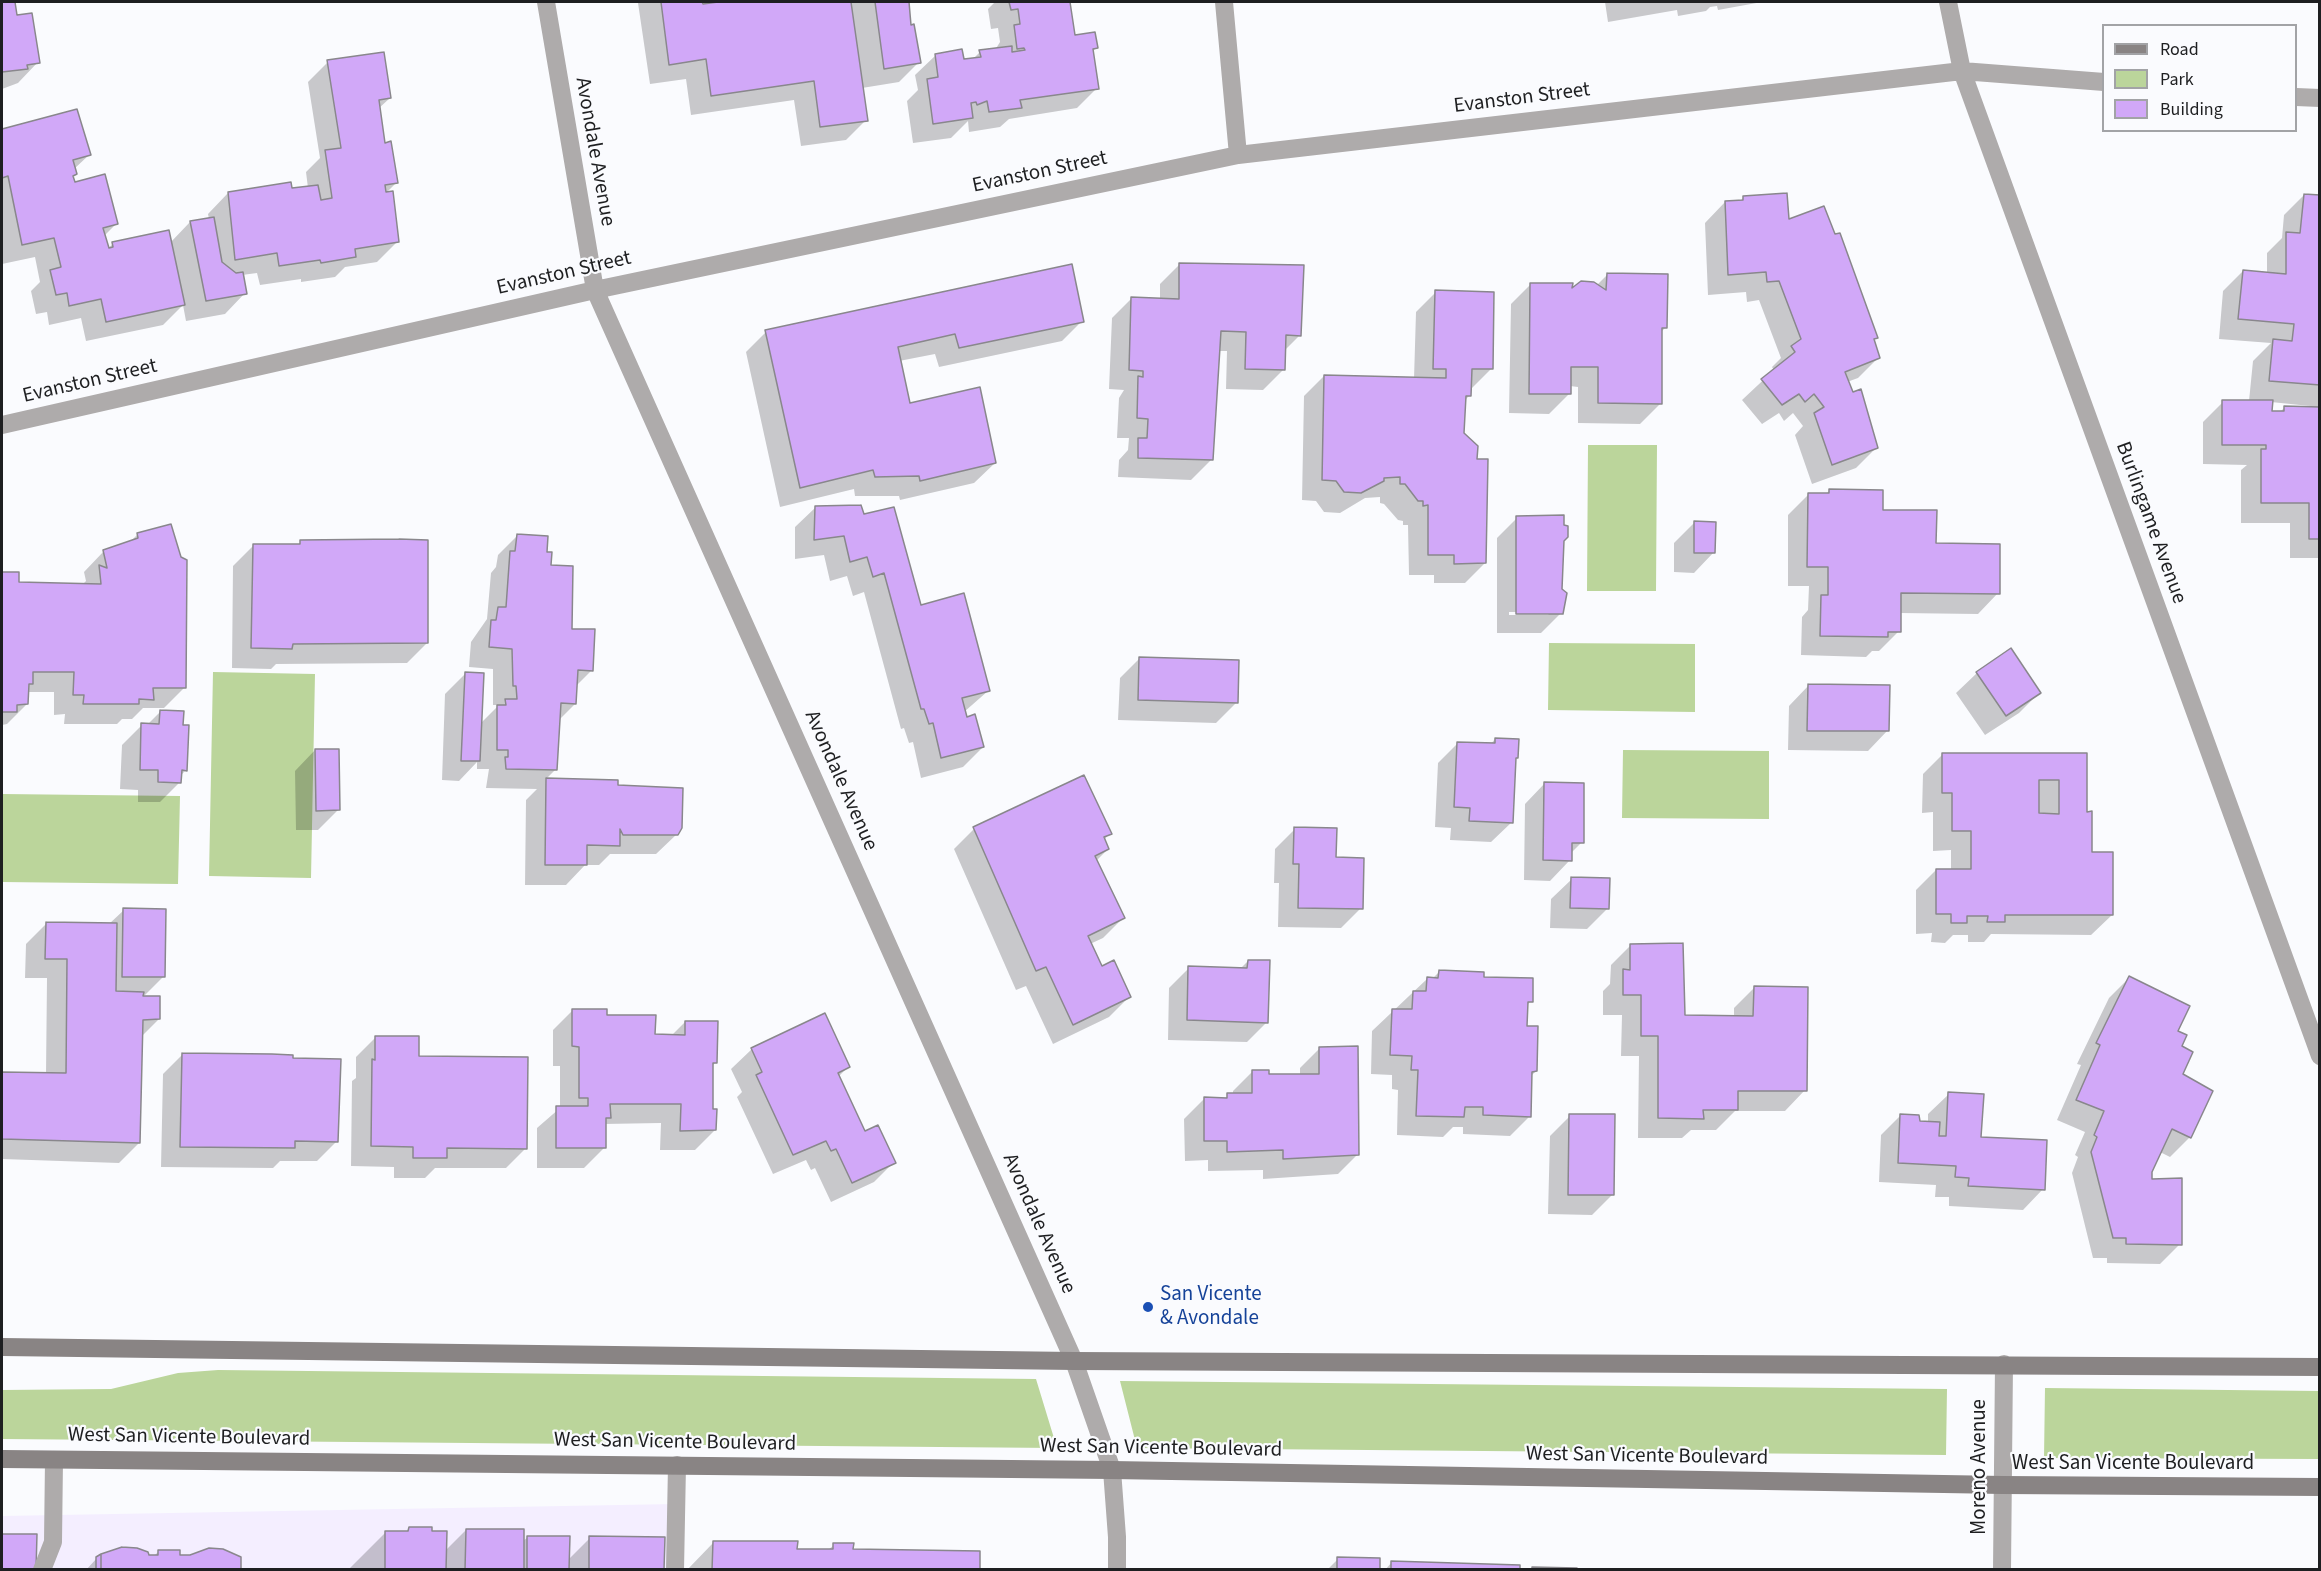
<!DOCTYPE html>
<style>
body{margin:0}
#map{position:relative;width:2321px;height:1571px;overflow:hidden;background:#fafbfe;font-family:"Source Sans 3",sans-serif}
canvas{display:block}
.frame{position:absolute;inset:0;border:3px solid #1e1f21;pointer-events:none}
.legend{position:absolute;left:2102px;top:24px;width:195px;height:108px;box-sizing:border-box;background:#fafbfe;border:2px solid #a2a3a6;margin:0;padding:8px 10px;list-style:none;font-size:18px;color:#1e1f21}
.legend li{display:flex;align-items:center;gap:12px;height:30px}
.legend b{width:30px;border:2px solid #a2a3a6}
</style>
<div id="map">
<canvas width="2321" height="1571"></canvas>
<div class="frame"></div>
<ul class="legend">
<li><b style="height:8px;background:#898484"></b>Road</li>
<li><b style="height:16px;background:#bbd59b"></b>Park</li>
<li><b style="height:16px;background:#d1a8f8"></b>Building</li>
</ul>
</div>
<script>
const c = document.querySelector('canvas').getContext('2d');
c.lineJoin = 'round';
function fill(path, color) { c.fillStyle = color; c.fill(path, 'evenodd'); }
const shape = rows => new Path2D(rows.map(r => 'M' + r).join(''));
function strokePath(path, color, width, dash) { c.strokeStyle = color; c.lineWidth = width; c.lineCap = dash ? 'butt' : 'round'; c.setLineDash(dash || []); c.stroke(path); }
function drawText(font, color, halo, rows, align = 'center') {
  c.font = font + ' "Source Sans 3",sans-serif'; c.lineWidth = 4.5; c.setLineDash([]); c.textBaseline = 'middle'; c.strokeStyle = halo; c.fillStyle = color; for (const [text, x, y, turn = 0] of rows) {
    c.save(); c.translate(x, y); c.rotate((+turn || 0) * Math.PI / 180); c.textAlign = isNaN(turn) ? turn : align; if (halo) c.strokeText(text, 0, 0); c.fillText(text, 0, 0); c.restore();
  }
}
const commercial = shape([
 [676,1504,676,1569,2,1569,2,1516]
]);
const green = shape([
 [1588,445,1657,445,1656,591,1587,591],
 [1549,643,1695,644,1695,712,1548,710],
 [213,672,315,674,311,878,209,876],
 [1623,750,1769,751,1769,819,1622,818],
 [2,794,180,796,178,884,2,882],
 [218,1370,1036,1379,1057,1448,2,1439,2,1390,111,1389,178,1373],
 [1120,1381,1947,1389,1946,1455,1137,1448],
 [2045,1388,2319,1391,2319,1459,2044,1458]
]);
const shadow = shape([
 [2,2,14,2,16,16,38,62,18,83,2,89],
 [701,2,702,6,710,2,910,2,906,5,919,62,899,82,862,88,866,120,846,140,801,146,794,100,691,115,686,79,650,84,638,3],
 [995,2,1068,2,1074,37,1096,48,1092,52,1097,88,1077,108,1009,119,1000,127,969,132,968,121,951,138,913,143,907,101,918,90,915,75,936,55,963,61,972,60,980,52,995,50,1000,42,998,28,991,29,988,9],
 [1605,2,1762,2,1718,10,1717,6,1710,7,1706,11,1678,16,1677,10,1608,22],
 [2157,2,2183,2,2157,3],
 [328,62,390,98,378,109,384,144,396,183,385,194,397,242,377,262,345,267,335,277,301,282,301,279,260,285,257,273,242,275,245,293,225,314,186,321,183,305,163,325,86,341,81,318,49,325,47,312,36,314,31,291,40,282,35,257,2,264,2,131,76,111,89,155,74,169,72,177,74,184,117,223,104,236,107,249,113,244,170,243,190,222,209,219,208,214,228,193,308,188,306,172,320,158,308,82],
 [2304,195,2320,197,2320,558,2290,558,2290,523,2241,523,2241,470,2247,465,2203,464,2203,422,2223,402,2249,401,2253,361,2271,343,2219,339,2223,291,2243,271,2267,274,2267,253,2282,238,2284,215],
 [2271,402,2310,406,2310,408,2284,408,2279,413,2271,413],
 [1744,197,1787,221,1876,338,1873,341,1878,358,1858,378,1847,382,1876,448,1856,468,1812,484,1795,435,1803,426,1793,413,1784,421,1779,413,1762,424,1742,400,1774,370,1772,367,1781,358,1759,300,1747,302,1746,292,1708,295,1705,223,1725,202,1739,202],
 [1180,264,1299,336,1284,351,1283,370,1263,390,1226,389,1227,351,1218,351,1211,460,1191,480,1118,477,1119,460,1128,450,1129,438,1117,438,1119,398,1124,390,1109,389,1112,318,1132,298,1160,299,1160,284],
 [1608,274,1666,327,1661,332,1660,404,1640,424,1578,423,1578,387,1570,386,1569,394,1549,414,1509,413,1511,304,1531,284,1570,292,1597,285],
 [1436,292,1491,369,1471,389,1470,395,1464,401,1463,434,1476,460,1485,563,1465,583,1434,583,1434,575,1409,575,1408,525,1403,525,1403,521,1398,520,1384,504,1380,503,1380,497,1365,498,1340,513,1324,512,1316,501,1302,500,1304,396,1324,376,1414,379,1416,312],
 [1082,321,1062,341,939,367,935,354,899,361,909,405,995,463,974,483,900,500,899,496,855,496,854,489,780,507,746,352,766,332],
 [1829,491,1882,511,1934,544,1998,593,1978,614,1899,613,1899,631,1879,651,1872,651,1866,657,1801,655,1802,617,1808,610,1809,586,1788,586,1788,515,1808,495,1825,495],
 [816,507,863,516,920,607,988,691,964,712,983,747,963,767,921,778,913,742,909,743,904,728,901,729,864,592,853,596,847,576,830,581,824,555,795,559,795,527],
 [1517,518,1562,540,1561,613,1541,633,1497,633,1497,538],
 [1509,612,1546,612,1549,615,1509,615],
 [1694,523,1714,552,1694,573,1674,572,1674,543],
 [138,534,184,688,164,708,143,708,132,719,122,719,117,724,64,724,65,714,54,715,54,692,27,692,27,704,7,724,2,725,2,574,17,574,17,584,82,585,86,581,84,572,104,551,130,542],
 [518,535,545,553,570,630,592,670,575,687,575,704,559,720,556,769,545,780,616,781,616,787,677,834,656,854,610,854,599,865,585,865,566,885,525,885,526,800,537,789,486,788,489,769,477,769,477,762,459,781,442,780,445,694,465,674,481,723,499,705,493,705,493,669,469,667,471,642,487,619,491,573,496,567,498,555],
 [301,542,427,643,407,663,276,664,271,669,232,668,233,566,253,546,297,546],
 [2011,650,2039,693,2019,713,1985,735,1956,693,1977,673],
 [1140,658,1236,703,1216,723,1118,720,1120,678],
 [1809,685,1888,730,1868,751,1788,750,1789,706],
 [160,712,186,770,180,776,180,782,160,802,138,802,138,790,120,789,122,745,142,725,147,725],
 [1495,739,1516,758,1514,760,1512,822,1491,842,1450,840,1451,828,1435,827,1438,763,1458,743,1490,745],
 [315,750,338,810,318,830,296,830,295,771],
 [1943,754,2085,755,2086,813,2090,853,2112,915,2091,935,1991,934,1984,942,1968,942,1968,935,1953,935,1945,943,1931,942,1932,933,1916,934,1916,890,1936,870,1951,870,1951,850,1933,851,1933,812,1922,813,1923,774],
 [1545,783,1582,842,1570,854,1570,860,1550,881,1524,880,1525,804],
 [974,829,1110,833,1104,840,1108,849,1096,861,1123,918,1103,938,1090,944,1101,968,1129,997,1109,1017,1053,1044,1026,986,1016,990,954,849],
 [1295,829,1334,859,1361,908,1341,928,1278,927,1279,883,1274,883,1275,849],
 [1572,879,1607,909,1587,929,1550,928,1551,899],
 [124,910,163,977,142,998,159,1019,142,1036,139,1143,119,1163,2,1159,2,1074,46,1074,47,978,25,978,26,944,46,924,109,924],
 [1631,945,1683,1017,1734,1017,1734,1008,1754,988,1805,1090,1785,1111,1735,1111,1716,1130,1691,1130,1682,1138,1638,1138,1639,1056,1621,1056,1622,1015,1603,1015,1603,991,1610,984,1611,965],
 [1248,961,1267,1022,1247,1042,1168,1040,1169,988,1189,968,1240,969],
 [1439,972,1482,978,1531,1001,1526,1006,1526,1027,1536,1071,1531,1076,1530,1116,1510,1136,1463,1134,1463,1127,1453,1127,1443,1137,1397,1135,1398,1090,1392,1089,1392,1075,1371,1074,1372,1031,1427,979,1432,979],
 [2129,978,2176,1031,2180,1047,2190,1137,2170,1157,2160,1152,2151,1172,2151,1180,2180,1244,2160,1264,2107,1263,2107,1258,2093,1258,2072,1173,2078,1157,2075,1155,2085,1132,2057,1120,2081,1065,2077,1064,2109,998],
 [573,1010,606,1016,654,1036,671,1036,685,1022,716,1062,711,1067,711,1111,715,1130,695,1150,660,1150,661,1123,604,1124,604,1148,584,1168,537,1168,537,1128,560,1108,560,1066,553,1066,553,1030],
 [376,1037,526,1148,506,1168,435,1168,425,1178,394,1178,394,1167,351,1166,352,1081,356,1078,356,1057],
 [1320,1048,1358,1154,1338,1174,1263,1179,1263,1170,1208,1171,1208,1160,1185,1161,1184,1119,1204,1099,1224,1099,1233,1095,1233,1091,1253,1071,1268,1076,1300,1075,1300,1068],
 [752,1049,848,1067,838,1077,864,1133,894,1162,874,1182,831,1202,815,1168,811,1170,806,1160,773,1174,737,1097,742,1092,731,1069],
 [183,1054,337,1141,317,1161,280,1161,273,1168,161,1167,163,1074],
 [1949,1094,1979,1139,2043,1189,2023,1210,1949,1206,1949,1197,1935,1197,1936,1185,1879,1182,1881,1135,1901,1115,1918,1123,1928,1123,1928,1114],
 [1570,1116,1612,1195,1592,1215,1548,1214,1550,1136],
 [409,1529,445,1551,466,1530,522,1542,528,1537,568,1560,590,1538,663,1570,348,1570,385,1533,405,1533],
 [713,1543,796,1551,828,1550,834,1545,852,1550,978,1570,687,1570],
 [159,1551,178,1557,240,1570,86,1570,97,1558,154,1556],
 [1338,1559,1378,1570,1327,1570],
 [1392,1562,1519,1570,1385,1570]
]);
const building = shape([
 [2,2,15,2,17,15,32,13,40,63,27,65,28,69,2,72,2,2],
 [661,2,702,2,703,4,718,2,851,2,868,121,820,127,814,81,711,96,706,59,669,65,661,2],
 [875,2,909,2,911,25,914,24,921,63,884,69,875,2],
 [1009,2,1070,2,1075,35,1095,32,1098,48,1093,49,1099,89,1020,100,1022,108,989,112,987,101,977,105,976,102,971,103,973,118,933,124,927,79,938,77,935,54,962,49,964,59,981,57,979,50,1012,46,1012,52,1025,50,1024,48,1017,49,1014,25,1020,24,1018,9,1011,10,1009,2],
 [384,52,391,98,379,100,385,143,391,141,398,183,385,185,386,192,393,191,399,242,355,249,356,257,321,263,320,260,279,266,277,253,235,260,228,192,291,182,292,188,318,185,321,200,332,198,325,150,341,148,327,60,384,52],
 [77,109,91,155,73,160,77,174,73,176,75,182,105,174,118,224,103,228,109,248,113,247,112,242,169,230,185,305,106,322,101,299,69,306,67,293,56,295,50,270,61,267,54,238,22,245,8,176,2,178,2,129,77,109],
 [1787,193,1789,219,1824,206,1835,234,1840,233,1878,338,1874,339,1880,358,1845,372,1853,392,1861,389,1878,448,1832,465,1814,413,1824,407,1814,394,1805,402,1799,394,1782,405,1761,379,1795,352,1791,346,1801,339,1779,281,1767,282,1766,272,1728,275,1725,201,1743,200,1743,196,1787,193],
 [2304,194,2320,195,2320,385,2269,381,2273,339,2292,341,2294,324,2238,319,2243,270,2286,274,2286,232,2300,233,2304,194],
 [214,217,222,262,236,273,243,272,247,294,206,301,190,221,214,217],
 [1179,263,1304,265,1301,336,1286,335,1285,370,1245,369,1246,332,1221,331,1213,460,1138,458,1138,438,1147,438,1148,419,1137,418,1138,376,1143,377,1143,371,1129,370,1131,297,1179,299,1179,263],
 [1072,264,1084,322,959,348,955,334,898,347,910,403,980,387,996,463,920,481,919,476,875,477,873,470,800,488,765,330,1072,264],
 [1607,273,1668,274,1667,328,1662,328,1662,404,1598,403,1598,367,1571,367,1571,394,1529,394,1530,283,1573,283,1572,288,1581,281,1594,282,1606,290,1607,273],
 [1435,290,1494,292,1493,369,1472,369,1471,396,1466,396,1464,433,1478,446,1477,459,1488,459,1486,563,1454,564,1454,555,1428,555,1428,505,1423,506,1423,501,1418,501,1405,484,1400,484,1400,477,1384,478,1384,481,1361,493,1344,492,1336,481,1322,480,1324,375,1446,378,1446,369,1433,369,1435,290],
 [2222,400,2273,400,2272,411,2284,411,2284,406,2320,407,2320,539,2309,539,2309,503,2261,503,2261,449,2266,449,2266,445,2222,445,2222,400],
 [1829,489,1883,490,1883,510,1937,510,1936,543,2000,544,2000,594,1901,593,1901,632,1888,632,1888,637,1820,636,1821,595,1828,595,1828,567,1807,567,1808,493,1829,493,1829,489],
 [861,505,864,514,894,507,921,605,964,593,990,691,962,698,967,717,975,714,984,747,941,758,933,723,929,724,924,709,921,709,884,573,873,577,867,557,850,562,844,536,814,540,815,506,861,505],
 [1564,515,1564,525,1568,526,1568,537,1564,541,1562,589,1567,593,1563,614,1516,614,1516,516,1564,515],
 [1694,521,1716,522,1715,553,1694,553,1694,521],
 [171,524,181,557,187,560,186,688,153,688,154,700,139,699,139,704,83,704,84,695,73,695,74,672,33,672,33,684,29,684,28,704,17,705,17,712,2,712,2,572,19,572,19,582,101,584,99,565,107,568,103,550,138,538,137,533,171,524],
 [517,534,548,536,547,552,552,552,551,565,573,566,572,629,595,629,593,671,578,670,576,704,561,703,557,770,506,769,505,757,508,757,508,750,497,750,497,705,506,705,505,699,517,699,516,686,513,686,512,649,489,647,491,620,496,620,498,607,506,607,510,551,515,551,517,534],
 [399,539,428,540,428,643,293,644,292,649,251,648,253,544,300,544,300,540,399,539],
 [2011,648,2041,693,2006,716,1976,672,2011,648],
 [1139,657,1239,660,1238,703,1138,700,1139,657],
 [465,672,484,673,480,761,461,761,465,672],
 [1808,684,1890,685,1889,731,1807,731,1808,684],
 [160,710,184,711,183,725,189,725,187,771,182,770,181,783,158,782,158,770,140,770,141,723,159,724,160,710],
 [1495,738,1519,739,1518,758,1516,758,1513,823,1469,821,1470,808,1454,807,1457,742,1495,743,1495,738],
 [315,749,339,749,340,810,316,811,315,749],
 [1942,753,2087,753,2087,812,2092,811,2092,852,2113,852,2113,915,2005,915,2005,922,1987,922,1988,916,1967,916,1967,923,1951,923,1951,914,1936,914,1936,869,1971,869,1971,831,1952,831,1952,793,1942,793,1942,753],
 [2039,780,2059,780,2059,814,2039,813,2039,780],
 [1084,775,1112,834,1104,837,1109,849,1095,856,1125,918,1088,936,1102,966,1114,960,1131,997,1073,1025,1046,967,1036,971,973,827,1084,775],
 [546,778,618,780,618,785,683,788,682,828,678,835,623,835,620,829,620,846,587,845,587,865,545,865,546,778],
 [1544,782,1584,783,1584,843,1572,843,1572,861,1543,860,1544,782],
 [1294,827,1337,828,1336,857,1364,858,1363,909,1298,908,1299,864,1293,864,1294,827],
 [1571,877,1610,878,1609,909,1570,908,1571,877],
 [123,908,166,909,165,977,122,977,123,908],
 [46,922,117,923,116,991,144,992,143,996,160,996,160,1019,143,1020,140,1143,2,1139,2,1072,66,1073,67,959,45,959,46,922],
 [1683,943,1685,1015,1753,1016,1754,986,1808,987,1807,1091,1738,1091,1738,1110,1703,1110,1704,1119,1658,1118,1658,1036,1641,1036,1641,995,1623,995,1623,969,1630,970,1630,944,1683,943],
 [1248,960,1270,960,1268,1023,1187,1020,1188,966,1247,968,1248,960],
 [1439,970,1484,972,1484,977,1533,978,1533,1002,1528,1002,1527,1026,1538,1026,1537,1071,1532,1072,1531,1117,1483,1115,1483,1107,1465,1107,1464,1117,1416,1116,1418,1070,1411,1070,1412,1056,1390,1055,1392,1009,1412,1009,1413,991,1426,991,1427,977,1438,978,1439,970],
 [2129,976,2190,1006,2178,1031,2187,1035,2182,1046,2193,1052,2183,1074,2213,1091,2191,1138,2172,1129,2152,1172,2152,1179,2182,1178,2182,1245,2126,1244,2126,1238,2113,1238,2091,1152,2097,1137,2094,1135,2104,1111,2076,1100,2100,1045,2096,1043,2129,976],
 [572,1009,607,1009,607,1015,656,1015,655,1034,685,1035,685,1021,718,1021,717,1063,713,1063,713,1109,717,1109,716,1130,680,1131,681,1104,610,1104,611,1118,606,1118,606,1148,556,1148,556,1106,588,1106,588,1098,579,1098,579,1047,572,1046,572,1009],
 [825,1013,850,1067,838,1073,865,1131,878,1125,896,1163,852,1183,836,1149,831,1151,826,1141,793,1155,756,1075,762,1072,751,1048,825,1013],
 [375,1036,419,1036,419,1056,528,1057,527,1149,447,1148,447,1158,413,1158,413,1147,371,1146,372,1059,375,1060,375,1036],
 [1358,1046,1359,1155,1283,1159,1283,1150,1227,1152,1227,1141,1204,1141,1204,1097,1227,1098,1227,1093,1252,1093,1252,1070,1269,1070,1269,1074,1319,1074,1319,1047,1358,1046],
 [182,1053,272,1054,293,1055,293,1058,341,1059,338,1142,295,1141,295,1148,180,1147,182,1053],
 [1948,1092,1984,1094,1981,1137,2047,1140,2045,1190,1968,1186,1969,1178,1955,1177,1956,1166,1898,1163,1900,1114,1919,1115,1920,1121,1940,1122,1939,1136,1946,1136,1948,1092],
 [1569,1114,1615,1114,1614,1195,1568,1195,1569,1114],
 [409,1527,432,1527,432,1531,447,1531,446,1570,385,1570,385,1531,408,1531,409,1527],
 [466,1529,524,1529,524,1570,465,1570,466,1529],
 [2,1534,37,1534,36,1570,2,1570,2,1534],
 [527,1536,570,1536,569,1570,527,1570,527,1536],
 [589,1536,665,1537,664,1570,589,1570,589,1536],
 [713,1541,798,1541,797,1549,833,1549,833,1543,854,1543,853,1549,980,1551,980,1570,712,1570,713,1541],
 [122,1547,137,1548,148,1552,149,1555,158,1555,158,1550,180,1550,180,1555,190,1555,209,1548,223,1549,241,1557,241,1570,101,1570,101,1554,122,1547],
 [101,1554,101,1570,96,1570,96,1557,101,1554],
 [1337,1557,1380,1558,1380,1570,1337,1570,1337,1557],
 [1391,1561,1520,1565,1520,1570,1391,1570,1391,1561],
 [1532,1567,1577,1568,1577,1570,1532,1570,1532,1567]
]);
const service = shape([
 [42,1570,53,1542,54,1460],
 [675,1570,677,1465]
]);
const minor = shape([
 [546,2,595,290,1074,1361,1112,1470,1117,1537,1117,1570],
 [1224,2,1238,155],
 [1948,2,1962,71,2320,1056],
 [2296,97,2320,98],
 [2,425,595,290,1238,155,1962,71,2104,82],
 [2002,1570,2004,1364]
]);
const secondary = shape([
 [2,1347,1074,1361,2320,1367],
 [2,1459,1112,1470,2003,1485,2320,1487]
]);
const markers = [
 [1148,1307,6,"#1a4fb4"]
];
const streetNames = [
 ["Evanston Street",1522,99,-7],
 ["Avondale Avenue",594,152,80],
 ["Evanston Street",1040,173,-12],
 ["Evanston Street",564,274,-13],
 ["Evanston Street",90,382,-13],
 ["Burlingame Avenue",2150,523,70],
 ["Avondale Avenue",840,781,66],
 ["Avondale Avenue",1038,1224,66],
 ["West San Vicente Boulevard",189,1438,1],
 ["West San Vicente Boulevard",675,1443,1],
 ["West San Vicente Boulevard",1161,1449,1],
 ["West San Vicente Boulevard",1647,1457,1],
 ["West San Vicente Boulevard",2133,1464],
 ["Moreno Avenue",1980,1467,-90]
];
const transitNames = [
 ["San Vicente",1160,1295],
 ["& Avondale",1160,1319]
];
fill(commercial, '#f4eeff');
fill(green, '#bbd59b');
fill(shadow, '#0003');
fill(building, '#d1a8f8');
strokePath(building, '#89878c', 1.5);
strokePath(service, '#aeabab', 18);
strokePath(minor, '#aeabab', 18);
strokePath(secondary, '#898484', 18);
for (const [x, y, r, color] of markers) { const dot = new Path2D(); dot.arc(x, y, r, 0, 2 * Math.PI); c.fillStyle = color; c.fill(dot); strokePath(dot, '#fafbfe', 2); }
drawText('21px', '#1e1f21', '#fafbfe', streetNames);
drawText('21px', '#164399', '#fafbfe', transitNames, 'left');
</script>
